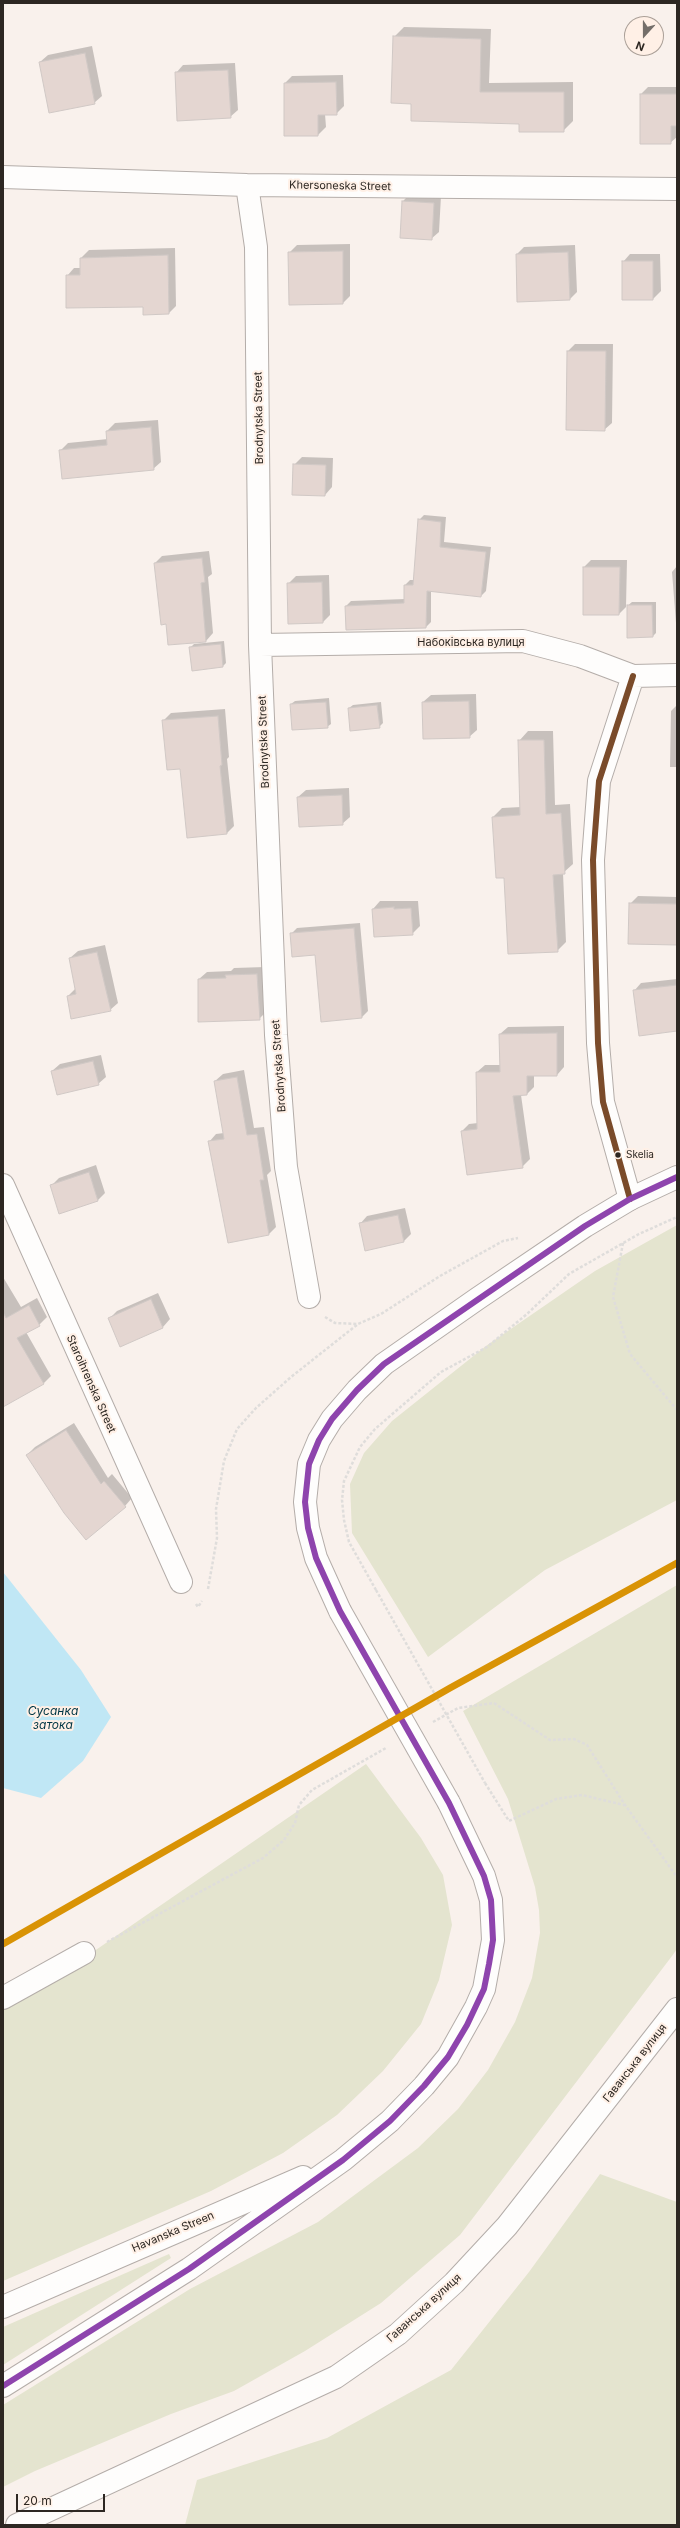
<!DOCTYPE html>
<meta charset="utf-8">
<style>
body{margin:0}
#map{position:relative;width:680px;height:2528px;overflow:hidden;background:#f9f1ec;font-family:Inter,sans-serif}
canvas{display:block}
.frame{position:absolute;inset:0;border:4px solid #2d2722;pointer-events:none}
.north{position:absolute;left:624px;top:16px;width:40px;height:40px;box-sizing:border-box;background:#fff0e6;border:1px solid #aba098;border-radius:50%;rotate:201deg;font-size:11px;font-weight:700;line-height:16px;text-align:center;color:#2d2722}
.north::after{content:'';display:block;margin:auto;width:14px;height:18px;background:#746e69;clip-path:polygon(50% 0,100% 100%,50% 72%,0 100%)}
.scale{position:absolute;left:16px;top:2494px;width:89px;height:18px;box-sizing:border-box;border:2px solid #2d2722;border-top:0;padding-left:5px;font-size:12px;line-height:14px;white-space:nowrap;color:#2d2722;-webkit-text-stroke:3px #fff0e6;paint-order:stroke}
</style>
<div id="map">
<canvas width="680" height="2528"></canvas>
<div class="frame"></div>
<div class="north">N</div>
<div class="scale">20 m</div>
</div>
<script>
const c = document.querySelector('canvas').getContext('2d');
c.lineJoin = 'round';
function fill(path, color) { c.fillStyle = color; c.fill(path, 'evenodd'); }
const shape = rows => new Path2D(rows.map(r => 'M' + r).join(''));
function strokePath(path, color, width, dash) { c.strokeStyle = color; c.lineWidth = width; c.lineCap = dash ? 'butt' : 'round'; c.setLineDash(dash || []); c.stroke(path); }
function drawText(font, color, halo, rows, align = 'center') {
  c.font = font + ' Inter,sans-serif'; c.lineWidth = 4; c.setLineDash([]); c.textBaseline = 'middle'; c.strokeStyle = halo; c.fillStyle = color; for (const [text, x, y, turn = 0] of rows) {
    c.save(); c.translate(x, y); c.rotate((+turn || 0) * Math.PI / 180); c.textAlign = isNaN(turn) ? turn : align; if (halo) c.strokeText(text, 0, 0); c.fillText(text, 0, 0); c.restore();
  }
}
const green = shape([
 [677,1225,677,1500,545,1570,428,1657,352,1533,350,1484,364,1453,392,1421,486,1346,595,1271],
 [677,1585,677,1949,672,1956,460,2235,381,2303,305,2351,234,2391,171,2414,35,2471,3,2487,3,2405,190,2289,318,2222,418,2148,458,2109,488,2070,515,2022,532,1978,540,1933,539,1910,535,1887,508,1799,463,1711],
 [366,1764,421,1838,443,1875,452,1925,439,1980,421,2024,383,2071,337,2115,283,2153,211,2191,3,2281,3,2005,74,1965],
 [600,2174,677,2202,677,2525,185,2525,197,2480,327,2438,451,2370,529,2272],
 [169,2254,171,2258,3,2365,3,2327]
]);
const water = shape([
 [3,1572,81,1670,111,1717,83,1761,41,1798,3,1788]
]);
const shadow = shape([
 [404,27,491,29,489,83,573,82,573,121,563,131,412,103,394,37],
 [92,46,102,96,94,103,40,62,48,55],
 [235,63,238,110,230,117,176,73,183,65],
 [343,75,344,106,336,114,325,114,326,127,318,135,285,135,285,83,292,76],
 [648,87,677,87,677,137,670,143,641,94],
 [410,194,441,196,439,232,431,239,403,201],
 [350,244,350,296,343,303,289,253,297,245],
 [575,245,577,292,569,300,517,254,524,247],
 [175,248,176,306,169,313,144,306,67,276,74,268,81,268,81,258,89,250],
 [630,254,660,254,661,291,653,299,623,299,623,262],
 [575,344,613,344,612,423,604,430,568,351],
 [158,420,161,462,153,469,60,451,68,443,108,439,107,431,115,423],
 [302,457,333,458,332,487,325,495,294,465],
 [424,515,446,517,444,542,491,547,486,591,481,596,431,591,431,622,426,627,346,606,351,601,405,599,405,585,410,580,414,580,419,520],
 [209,551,212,574,208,577,213,633,206,641,167,623,155,563,162,556],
 [591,560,627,560,626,607,632,602,656,602,656,633,653,636,628,605,619,614,584,614,584,567],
 [677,566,677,623,676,623,672,572],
 [329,575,330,615,323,622,288,584,296,576],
 [224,641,226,663,223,666,190,648,194,644],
 [476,694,477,730,469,737,423,702,431,695],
 [329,698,331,724,327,727,291,704,295,701],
 [381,702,383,723,379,727,349,708,353,705],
 [677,705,677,767,670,767,671,711],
 [225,709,229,757,227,759,234,826,227,833,188,837,181,768,163,721,171,713],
 [528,731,553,731,555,805,570,804,573,864,563,873,566,942,557,951,505,877,493,817,502,808,521,807,519,741],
 [349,788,350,817,342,824,298,797,306,790],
 [638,896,677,897,677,944,630,904],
 [380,901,418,901,420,926,412,934,374,936,373,909],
 [360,923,368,1011,362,1017,322,1021,316,954,291,934,297,928],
 [105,945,118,1003,110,1010,68,996,75,989,70,958,78,951],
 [265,967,267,1011,259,1019,199,979,207,972,231,971,234,968],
 [677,979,677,1030,634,991,641,983],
 [564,1026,564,1067,557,1075,534,1075,534,1087,527,1094,521,1095,530,1159,522,1167,462,1131,469,1124,478,1123,477,1072,485,1065,501,1065,500,1034,508,1027],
 [101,1055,106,1077,98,1084,52,1071,60,1064],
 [244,1070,254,1128,264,1127,271,1171,267,1175,276,1227,269,1234,229,1241,209,1142,216,1134,224,1133,215,1081,223,1074],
 [96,1165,105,1193,98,1200,51,1186,59,1178],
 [405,1208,411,1234,404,1241,360,1224,367,1216],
 [3,1277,21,1307,37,1298,47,1317,39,1325,26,1332,51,1376,43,1384,3,1406],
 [158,1293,170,1319,163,1327,121,1345,109,1319,117,1311],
 [74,1423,108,1478,112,1474,132,1498,125,1506,27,1455,35,1447]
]);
const building = shape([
 [393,36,481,39,480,92,564,92,564,132,519,132,519,124,411,121,411,104,391,103,393,36],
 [85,53,95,104,49,113,39,62,85,53],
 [228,70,231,118,177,121,175,72,228,70],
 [336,82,337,115,318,115,318,136,284,136,284,83,336,82],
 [640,94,677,94,677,126,671,126,671,144,640,144,640,94],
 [402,201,434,203,432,240,400,238,402,201],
 [343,251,343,304,289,305,288,252,343,251],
 [568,252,570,300,517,302,516,254,568,252],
 [168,255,169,314,143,315,143,307,66,308,66,275,80,275,80,258,168,255],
 [622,261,653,261,653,300,622,300,622,261],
 [567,351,606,351,605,431,566,430,567,351],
 [151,427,154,470,62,479,59,450,107,445,106,431,151,427],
 [293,464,326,465,325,496,292,495,293,464],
 [418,519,441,522,440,547,486,552,481,597,427,591,426,628,346,630,345,606,404,603,404,585,413,585,418,519],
 [202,558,205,582,201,583,206,642,168,645,166,624,161,625,154,563,202,558],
 [583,567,620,567,619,615,583,615,583,567],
 [322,582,323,623,288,624,287,583,322,582],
 [627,605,652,605,653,637,627,638,627,605],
 [221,644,223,667,192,671,189,647,221,644],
 [469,701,470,738,423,739,422,702,469,701],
 [326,702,328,728,292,730,290,704,326,702],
 [377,705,380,728,350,731,348,708,377,705],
 [218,716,222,765,220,766,227,834,187,838,180,769,167,770,162,720,218,716],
 [518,740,544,740,546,814,561,813,565,874,553,875,558,952,508,954,504,878,496,878,492,817,520,815,518,740],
 [342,795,343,825,299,827,297,797,342,795],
 [629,903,677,904,677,945,628,944,629,903],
 [394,907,394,909,411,908,413,935,374,937,372,909,394,907],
 [354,928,362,1018,321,1022,315,955,292,957,290,933,354,928],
 [97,952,111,1011,71,1019,67,996,76,994,69,958,97,952],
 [257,974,260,1020,198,1022,198,979,226,978,225,975,257,974],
 [677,985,677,1031,639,1036,633,990,677,985],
 [557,1033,557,1076,527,1076,527,1095,513,1096,523,1168,467,1175,461,1131,477,1129,476,1072,500,1072,499,1034,557,1033],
 [93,1061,99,1085,57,1095,51,1071,93,1061],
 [237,1077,247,1135,257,1134,264,1180,260,1180,269,1235,228,1243,208,1141,224,1139,214,1081,237,1077],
 [89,1172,98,1201,59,1214,50,1185,89,1172],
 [398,1215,404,1242,365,1251,359,1223,398,1215],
 [151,1299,163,1328,120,1347,108,1318,151,1299],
 [29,1305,40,1326,17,1338,44,1384,3,1407,3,1312,6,1318,29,1305],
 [66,1430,101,1484,104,1481,126,1507,86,1540,64,1513,26,1455,66,1430]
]);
const path = shape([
 [623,1243,613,1297,630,1354,677,1410],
 [325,1317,335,1323,358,1324,381,1314,440,1276,503,1241,518,1238],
 [208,1589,217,1538,216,1509,224,1461,237,1429,256,1408,291,1377,358,1324],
 [376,1590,349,1542,344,1520,342,1500,344,1481,360,1447,375,1429,441,1372,487,1347,527,1314,569,1274,639,1234,677,1217],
 [196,1604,198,1607,202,1601],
 [433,1722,458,1708,494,1703,550,1740,574,1739,587,1745,625,1805,677,1877],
 [485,1783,509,1821,556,1799,582,1795,624,1805],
 [107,1942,263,1858,284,1840,295,1823,299,1805,312,1790,386,1748]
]);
const minor = shape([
 [3,177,247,185,677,189],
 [247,185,256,247,260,645,276,1035,286,1167,309,1297],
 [260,645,523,641,580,656,633,676,677,675],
 [3,1185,181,1582],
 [630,1199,603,1102,598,1043,593,860,599,781,633,676],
 [3,1998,84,1953]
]);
const tertiary = shape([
 [340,1611,316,1558,308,1528,305,1502,309,1464,319,1440,332,1419,357,1390,384,1364,477,1299,585,1226,630,1199,677,1177],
 [3,2307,303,2177],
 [3,2386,189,2269,343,2160,390,2121,424,2086,448,2057,476,2007,484,1989,493,1940,491,1900,484,1876,449,1803]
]);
const secondary = shape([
 [17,2525,336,2377,398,2334,454,2283,507,2226,677,2009]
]);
const pathBridge = shape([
 [376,1590,485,1783]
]);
const tertiaryBridge = shape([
 [340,1611,449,1803]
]);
const bus1 = shape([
 [630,1199,603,1102,598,1043,593,860,599,781,633,676]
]);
const bus2 = shape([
 [3,2386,189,2269,343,2160,390,2121,424,2086,448,2057,467,2025,484,1989,489,1964,493,1940,491,1900,484,1876,449,1803,340,1611,316,1558,308,1528,305,1502,309,1464,319,1440,332,1419,357,1390,384,1364,585,1226,630,1199,677,1177]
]);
const rail1 = shape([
 [3,1944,450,1688,677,1563]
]);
const markers = [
 [618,1155,3.5,"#2d2722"]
];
const busNames = [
 ["Skelia",626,1155]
];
const streetNames = [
 ["Khersoneska Street",340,186,1],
 ["Brodnytska Street",259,418,-91],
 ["Набоківська вулиця",471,643],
 ["Brodnytska Street",264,742,-92],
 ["Brodnytska Street",279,1066,-94],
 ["Staroihrenska Street",91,1384,66],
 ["Гаванська вулиця",635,2063,-52],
 ["Havanska Streen",173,2232,-23],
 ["Гаванська вулиця",424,2308,-42]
];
const waterNames = [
 ["Сусанка",53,1711],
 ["затока",53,1725]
];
fill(green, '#e4e4cf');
fill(water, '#c0e7f5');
fill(shadow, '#0003');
fill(building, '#e4d6d1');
strokePath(building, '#d0c8c5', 1);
strokePath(minor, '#b4ada9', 24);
strokePath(tertiary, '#b4ada9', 24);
strokePath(secondary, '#b4ada9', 24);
strokePath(path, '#dfdddb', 2.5, [3, 2]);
strokePath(minor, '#fefdfc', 22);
strokePath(tertiary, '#fefdfc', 22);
strokePath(secondary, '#fefdfc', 22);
strokePath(tertiaryBridge, '#b4ada9', 24, []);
strokePath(pathBridge, '#dfdddb', 2.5, [3, 2]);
strokePath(tertiaryBridge, '#fefdfc', 22);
strokePath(bus1, '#7a4b2a', 6);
strokePath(bus2, '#8e44ad', 6);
strokePath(rail1, '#d99305', 7);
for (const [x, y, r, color] of markers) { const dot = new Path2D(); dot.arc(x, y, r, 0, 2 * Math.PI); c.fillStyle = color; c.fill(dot); strokePath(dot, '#fff0e6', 1.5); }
drawText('10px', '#2d2722', '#fff0e6', busNames, 'left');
drawText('11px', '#2d2722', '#fff0e6', streetNames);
drawText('italic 12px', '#003645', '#fff0e6', waterNames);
</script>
